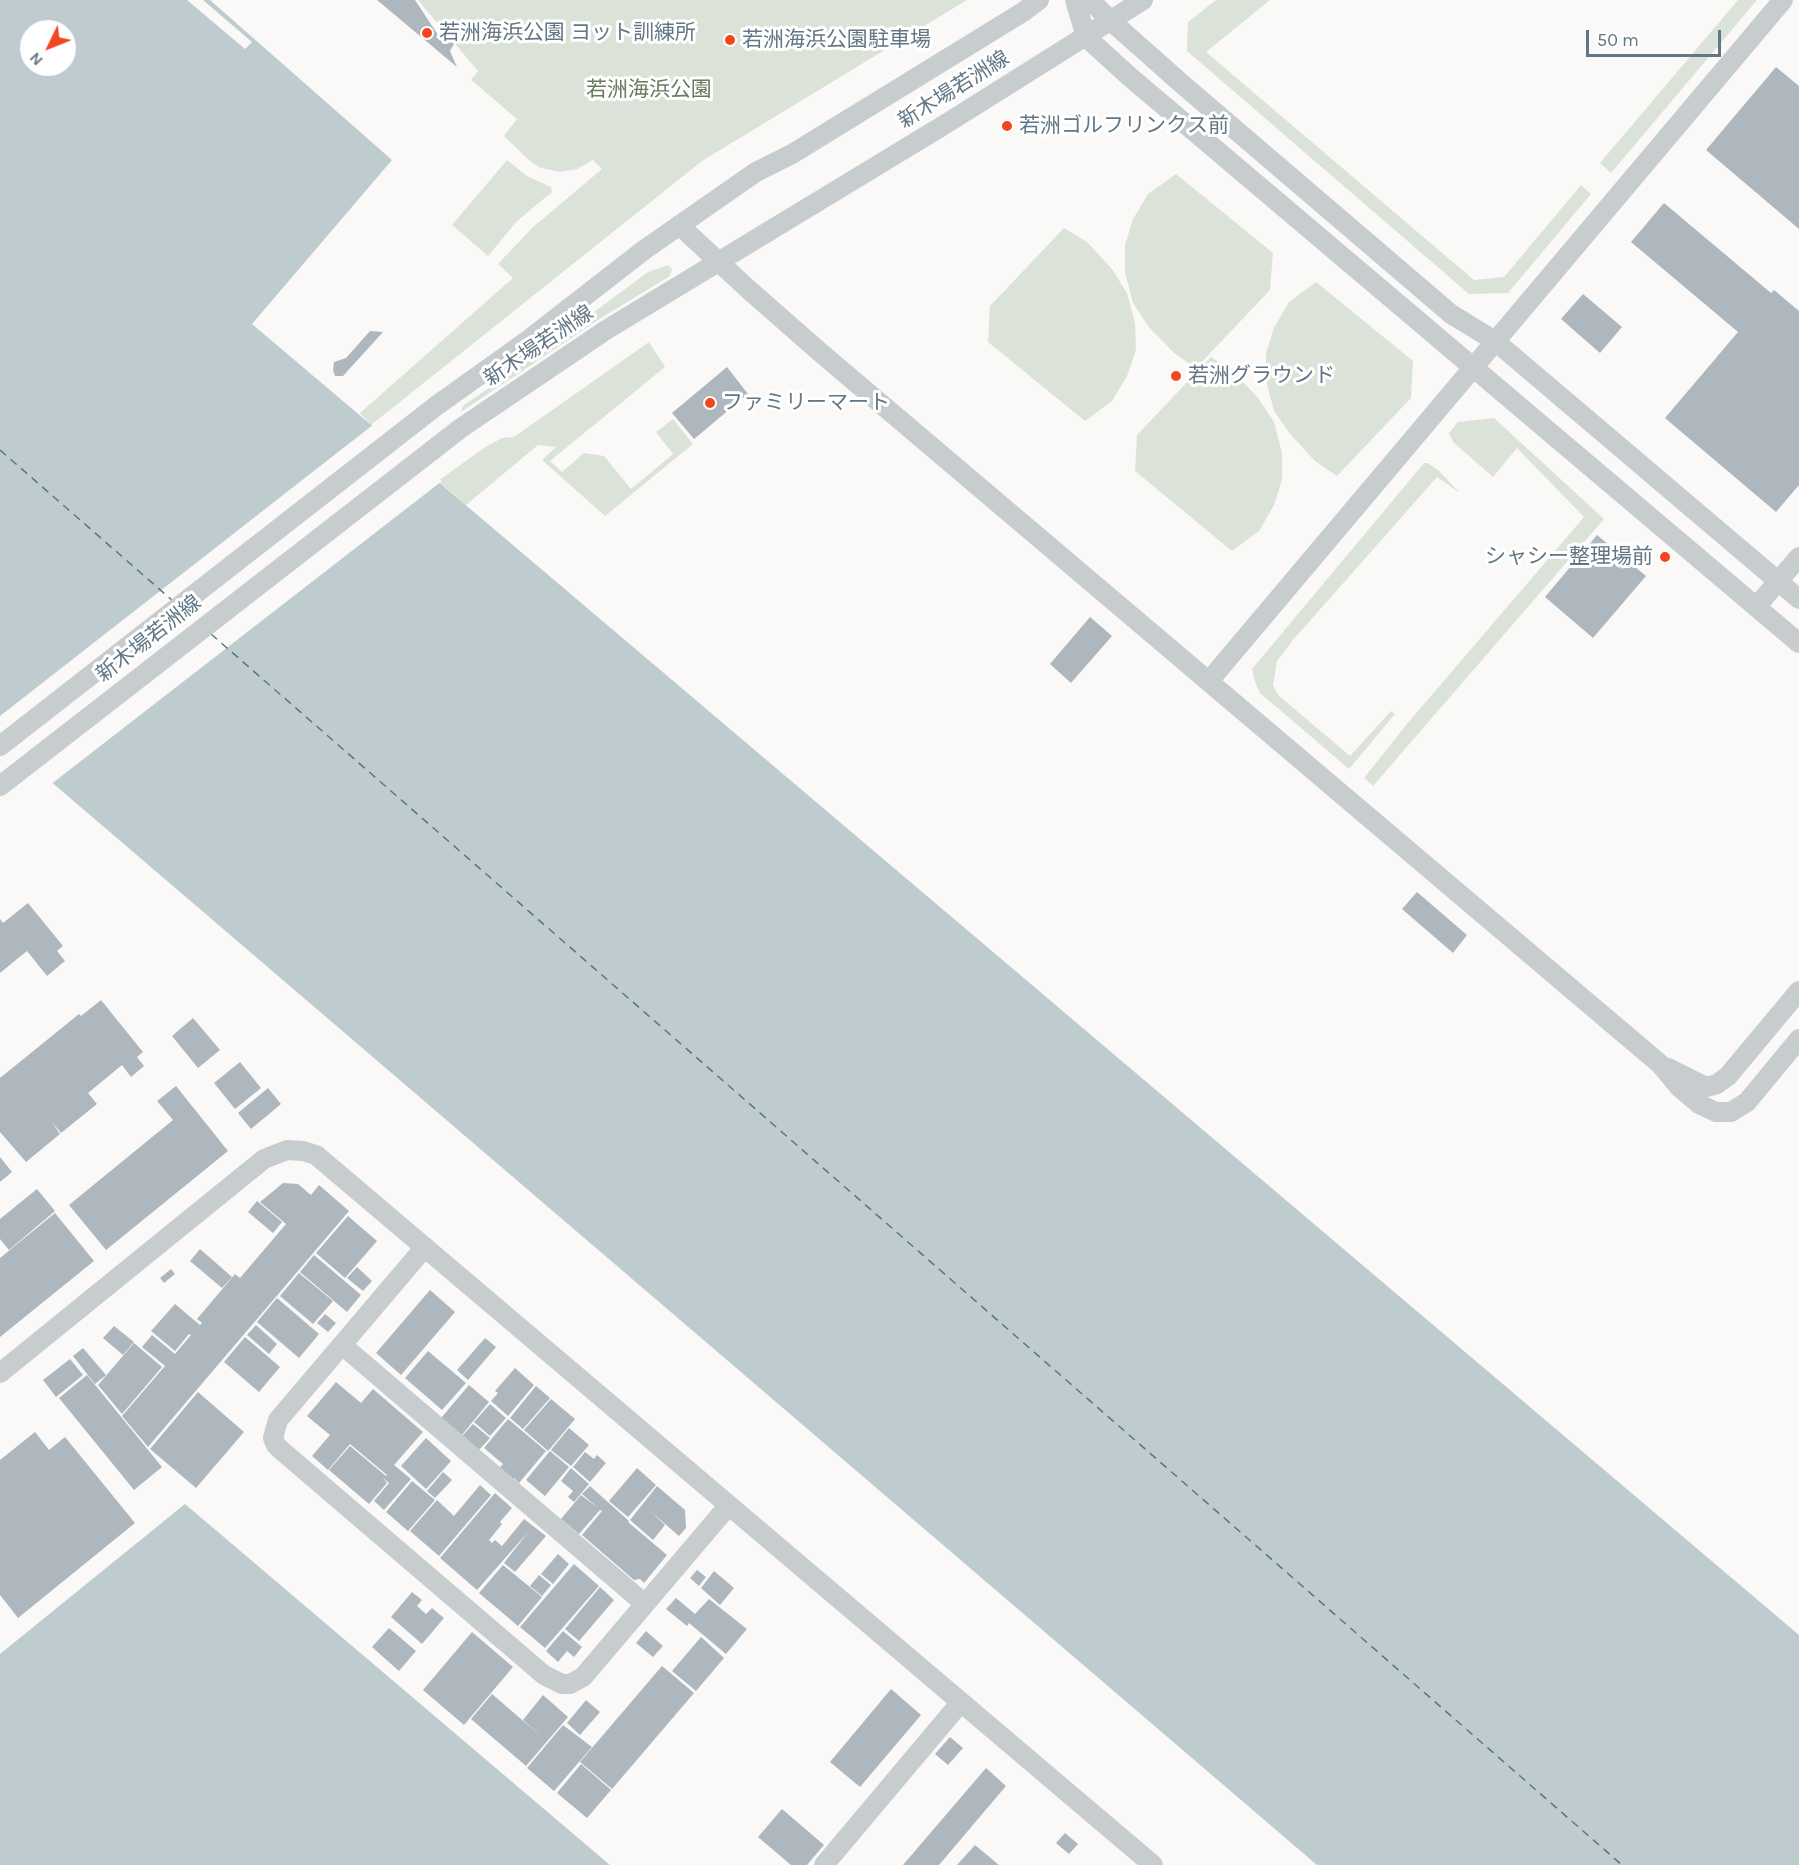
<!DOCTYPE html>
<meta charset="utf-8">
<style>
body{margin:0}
#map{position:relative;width:1799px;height:1865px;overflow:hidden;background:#faf9f7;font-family:Karla,sans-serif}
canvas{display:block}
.north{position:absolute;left:18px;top:18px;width:60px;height:60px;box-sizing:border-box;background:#fff;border:2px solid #c0c9ce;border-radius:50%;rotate:227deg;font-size:16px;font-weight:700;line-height:24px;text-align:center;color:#627785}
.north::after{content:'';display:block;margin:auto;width:21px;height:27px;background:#f2461e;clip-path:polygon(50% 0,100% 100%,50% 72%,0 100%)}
.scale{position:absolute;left:1586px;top:30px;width:135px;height:27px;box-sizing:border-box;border:3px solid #627785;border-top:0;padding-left:8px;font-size:18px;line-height:21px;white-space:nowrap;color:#627785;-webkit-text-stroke:4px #fff;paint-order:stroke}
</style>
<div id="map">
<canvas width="1799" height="1865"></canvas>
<div class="north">N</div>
<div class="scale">50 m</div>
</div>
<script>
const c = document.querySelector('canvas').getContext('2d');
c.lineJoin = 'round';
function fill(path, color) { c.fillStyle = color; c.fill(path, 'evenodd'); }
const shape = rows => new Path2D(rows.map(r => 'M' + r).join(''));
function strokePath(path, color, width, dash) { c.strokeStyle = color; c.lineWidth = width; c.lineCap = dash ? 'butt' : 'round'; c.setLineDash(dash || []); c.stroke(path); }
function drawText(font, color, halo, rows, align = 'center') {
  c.font = font + ' Karla,"Noto Sans JP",sans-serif'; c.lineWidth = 6; c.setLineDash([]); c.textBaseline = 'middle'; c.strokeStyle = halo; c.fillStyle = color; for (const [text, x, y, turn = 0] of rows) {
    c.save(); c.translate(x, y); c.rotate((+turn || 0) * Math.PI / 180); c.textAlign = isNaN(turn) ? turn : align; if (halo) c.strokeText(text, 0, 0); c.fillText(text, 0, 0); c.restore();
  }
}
const green = shape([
 [418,0,967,0,702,161,371,425,360,413,513,278,498,264,532,228,602,169,593,160,577,169,560,172,541,168,531,162,504,136,517,119,471,80,478,71],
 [1216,0,1270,0,1206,52,1474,280,1504,277,1581,185,1591,194,1508,293,1469,294,1187,51,1188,22],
 [1738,0,1757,0,1611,173,1600,163],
 [507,160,527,176,551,187,552,192,517,221,488,256,452,225],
 [1176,174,1273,253,1270,290,1196,368,1174,353,1149,327,1133,303,1125,272,1125,245,1133,219,1148,194],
 [1064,228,1087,242,1112,269,1127,293,1135,323,1136,350,1127,376,1112,401,1085,421,988,342,990,306],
 [668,265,672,269,670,276,601,318,461,412,463,406,543,350,648,272],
 [1316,282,1413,361,1411,398,1337,476,1315,461,1290,434,1274,411,1266,380,1266,353,1274,328,1289,302],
 [649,342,665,367,550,461,562,472,584,453,604,456,631,489,673,454,656,432,673,419,693,444,605,516,542,460,556,447,538,445,466,505,438,481,484,448,502,438,514,437],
 [1211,357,1234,372,1258,398,1274,422,1282,453,1282,480,1274,505,1259,531,1232,551,1135,471,1137,435],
 [1494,418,1604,519,1373,786,1364,778,1407,724,1584,517,1517,448,1493,477,1453,442,1449,433,1458,422],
 [1424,463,1428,463,1439,471,1460,493,1437,477,1293,640,1277,661,1273,685,1278,695,1350,756,1391,711,1395,714,1349,769,1260,693,1255,682,1252,669]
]);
const water = shape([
 [0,0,210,0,392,160,252,324,1799,1635,1799,1865,1317,1865,0,738],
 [30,30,66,30,66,66,30,66],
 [185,1504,610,1865,0,1865,0,1654]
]);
const pier = shape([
 [187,0,203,0,252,42,245,49],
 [374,424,442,481,50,785,0,742,0,716]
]);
const ferry = shape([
 [0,450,173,601],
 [186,612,196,621],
 [211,634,1622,1865]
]);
const building = shape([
 [377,0,415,0,438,35,446,32,453,36,454,44,450,51,457,67],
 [1776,67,1799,86,1799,229,1706,150],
 [1664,203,1771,293,1774,290,1799,311,1799,485,1776,512,1665,418,1738,332,1631,242],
 [1583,294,1622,327,1600,353,1561,319],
 [370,331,383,332,343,376,335,376,333,370,334,362,346,358],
 [727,367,748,394,694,439,672,413],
 [1597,535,1646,576,1593,638,1545,597],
 [1090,617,1112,636,1071,683,1050,664],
 [1417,892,1467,935,1453,953,1402,909],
 [28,903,63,946,57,951,65,961,47,976,27,951,0,973,0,919,3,923],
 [101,1000,143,1052,137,1057,144,1066,131,1077,122,1065,88,1093,97,1104,61,1133,52,1122,60,1134,26,1162,0,1132,0,1078,79,1014,81,1016],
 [193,1018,220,1050,198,1068,172,1036],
 [240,1062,261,1088,235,1109,214,1083],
 [176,1086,228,1151,106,1250,69,1205,173,1120,157,1101],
 [268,1088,281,1104,251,1129,238,1113],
 [0,1157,12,1172,0,1182],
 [283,1183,298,1184,311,1195,319,1185,349,1211,148,1447,122,1416,165,1366,142,1347,152,1335,175,1354,191,1335,189,1334,175,1351,151,1331,175,1304,200,1325,202,1323,197,1319,235,1274,240,1278,286,1224,260,1202],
 [37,1189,55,1211,9,1250,0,1239,0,1219],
 [257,1201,282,1222,273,1233,248,1212],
 [55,1213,94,1261,0,1337,0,1258],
 [348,1216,377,1241,345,1278,316,1253],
 [200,1249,232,1277,222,1288,190,1261],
 [314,1255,361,1295,347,1312,300,1272],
 [357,1267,372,1281,363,1291,347,1278],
 [171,1269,175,1274,164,1283,160,1278],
 [299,1273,333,1301,313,1324,280,1296],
 [430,1290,455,1312,401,1375,376,1353],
 [277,1298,319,1334,299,1358,257,1322],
 [325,1314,336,1323,328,1332,317,1323],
 [256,1325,277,1344,269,1354,247,1335],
 [114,1326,134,1342,123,1355,103,1338],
 [245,1337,280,1367,259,1392,224,1362],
 [485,1338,496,1347,468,1380,457,1370],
 [134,1343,162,1367,122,1414,98,1385],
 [83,1348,106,1375,95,1384,73,1356],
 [428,1351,466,1383,442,1410,405,1378],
 [70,1359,83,1375,56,1397,43,1380],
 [515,1368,534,1385,508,1416,491,1401,498,1393,495,1391],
 [87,1375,162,1467,134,1490,59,1398],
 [336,1382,361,1403,373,1389,423,1432,394,1465,411,1479,384,1510,374,1501,389,1483,383,1478,387,1483,369,1504,329,1470,350,1446,386,1476,387,1475,350,1444,328,1470,312,1456,330,1435,307,1416],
 [469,1385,489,1402,461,1436,441,1418],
 [536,1386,550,1398,523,1429,510,1418],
 [198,1392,244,1432,196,1488,150,1449],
 [551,1399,575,1419,548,1451,524,1430],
 [490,1404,506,1418,490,1436,474,1422],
 [508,1419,546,1451,519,1483,514,1478,512,1481,498,1469,503,1464,484,1448],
 [473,1424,490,1438,479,1450,462,1436],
 [569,1428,589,1445,571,1466,551,1450],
 [35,1432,49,1450,65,1437,135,1523,18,1618,0,1595,0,1460],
 [426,1438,451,1461,426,1489,401,1466],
 [550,1451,569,1467,545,1496,526,1480],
 [585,1452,594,1459,597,1455,606,1463,590,1482,573,1467],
 [571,1468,589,1484,574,1502,568,1497,573,1491,561,1481],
 [637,1468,656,1485,628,1517,609,1501],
 [443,1472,452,1480,435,1498,427,1491],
 [412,1481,435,1500,408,1531,386,1512],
 [480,1485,491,1495,439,1556,410,1531,437,1500,454,1516],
 [590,1486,629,1521,628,1522,667,1555,644,1583,640,1579,634,1580,582,1535,602,1511,600,1510,579,1534,561,1519,581,1495,598,1508,582,1494],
 [657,1486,685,1510,686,1528,679,1536,649,1510,665,1525,653,1540,630,1520],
 [495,1493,512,1508,500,1522,502,1524,489,1540,492,1543,495,1540,502,1546,524,1519,546,1536,515,1572,504,1563,529,1531,477,1590,440,1558],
 [558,1554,569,1564,553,1584,541,1574],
 [574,1564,599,1586,545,1648,520,1627],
 [503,1565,542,1597,518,1626,479,1593],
 [697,1570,706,1577,699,1586,690,1578],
 [714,1571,734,1588,720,1605,701,1588],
 [539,1575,551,1585,542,1596,530,1586],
 [600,1587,614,1600,579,1641,565,1629],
 [412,1592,422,1600,417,1606,426,1614,432,1608,444,1618,422,1644,391,1617],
 [676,1598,695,1614,709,1599,747,1629,726,1654,689,1623,687,1626,666,1609],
 [389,1628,416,1651,399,1671,372,1647],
 [563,1631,582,1647,574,1657,567,1651,558,1662,546,1651],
 [646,1631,663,1646,653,1657,636,1643],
 [472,1632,513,1667,464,1725,423,1690],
 [701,1637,724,1658,696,1691,672,1671],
 [662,1666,694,1693,612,1789,580,1762],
 [891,1689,921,1715,860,1787,830,1762],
 [492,1694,543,1738,523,1720,543,1695,568,1717,526,1766,471,1719],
 [586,1700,600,1712,580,1735,567,1723],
 [563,1725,592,1747,554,1791,527,1768],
 [950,1737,963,1748,948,1765,935,1754],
 [581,1764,611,1790,587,1818,557,1793],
 [986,1768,1006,1786,939,1865,903,1865],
 [782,1809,824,1845,807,1865,791,1865,758,1837],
 [1065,1833,1078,1844,1069,1854,1056,1843],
 [975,1845,999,1865,957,1865]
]);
const minor = shape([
 [1075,0,1086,37,1130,77,1799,643],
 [1090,0,1111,21,1182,84,1451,314,1495,341,1799,599],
 [679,225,748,289,821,353,1660,1064,1679,1087,1699,1104,1716,1112,1731,1112,1747,1102,1799,1039],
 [1756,607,1799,557],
 [1209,681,1783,0],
 [0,746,436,406,527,341,644,250,756,172,792,154,1023,12,1039,0],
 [0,786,461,428,606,330,944,125,1143,0],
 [1668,1068,1706,1087,1717,1084,1728,1076,1799,991],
 [425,1247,278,1420,273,1438,276,1445,281,1450,544,1675,562,1684,570,1684,583,1677,729,1505],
 [342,1345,645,1604],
 [0,1373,264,1159,287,1150,303,1151,316,1155,1153,1865],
 [824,1865,961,1702]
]);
const markers = [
 [427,33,6,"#f2461e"],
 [730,40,6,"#f2461e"],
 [1007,126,6,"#f2461e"],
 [1176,376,6,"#f2461e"],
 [710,403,6,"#f2461e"],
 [1665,557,6,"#f2461e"]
];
const poiNames = [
 ["若洲海浜公園 ヨット訓練所",439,33],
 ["若洲海浜公園駐車場",742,40],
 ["若洲ゴルフリンクス前",1019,126],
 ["若洲グラウンド",1188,376],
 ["ファミリーマート",722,403],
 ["シャシー整理場前",1653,557,"right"]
];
const parkNames = [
 ["若洲海浜公園",649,90]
];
const streetNames = [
 ["新木場若洲線",954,90,-32],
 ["新木場若洲線",539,346,-34],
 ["新木場若洲線",149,639,-38]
];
fill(green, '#dbe2d8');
fill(water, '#becbcf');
fill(pier, '#faf9f7');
strokePath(ferry, '#5d767e', 1.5, [8, 6]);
fill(building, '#adb7bd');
strokePath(minor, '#c7cccf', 20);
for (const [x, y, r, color] of markers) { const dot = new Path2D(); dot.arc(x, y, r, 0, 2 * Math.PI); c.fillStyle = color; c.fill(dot); strokePath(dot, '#fff', 2); }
drawText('21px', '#627785', '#fff', poiNames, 'left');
drawText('21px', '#677b61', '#fff', parkNames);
drawText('21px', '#627785', '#fff', streetNames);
</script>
